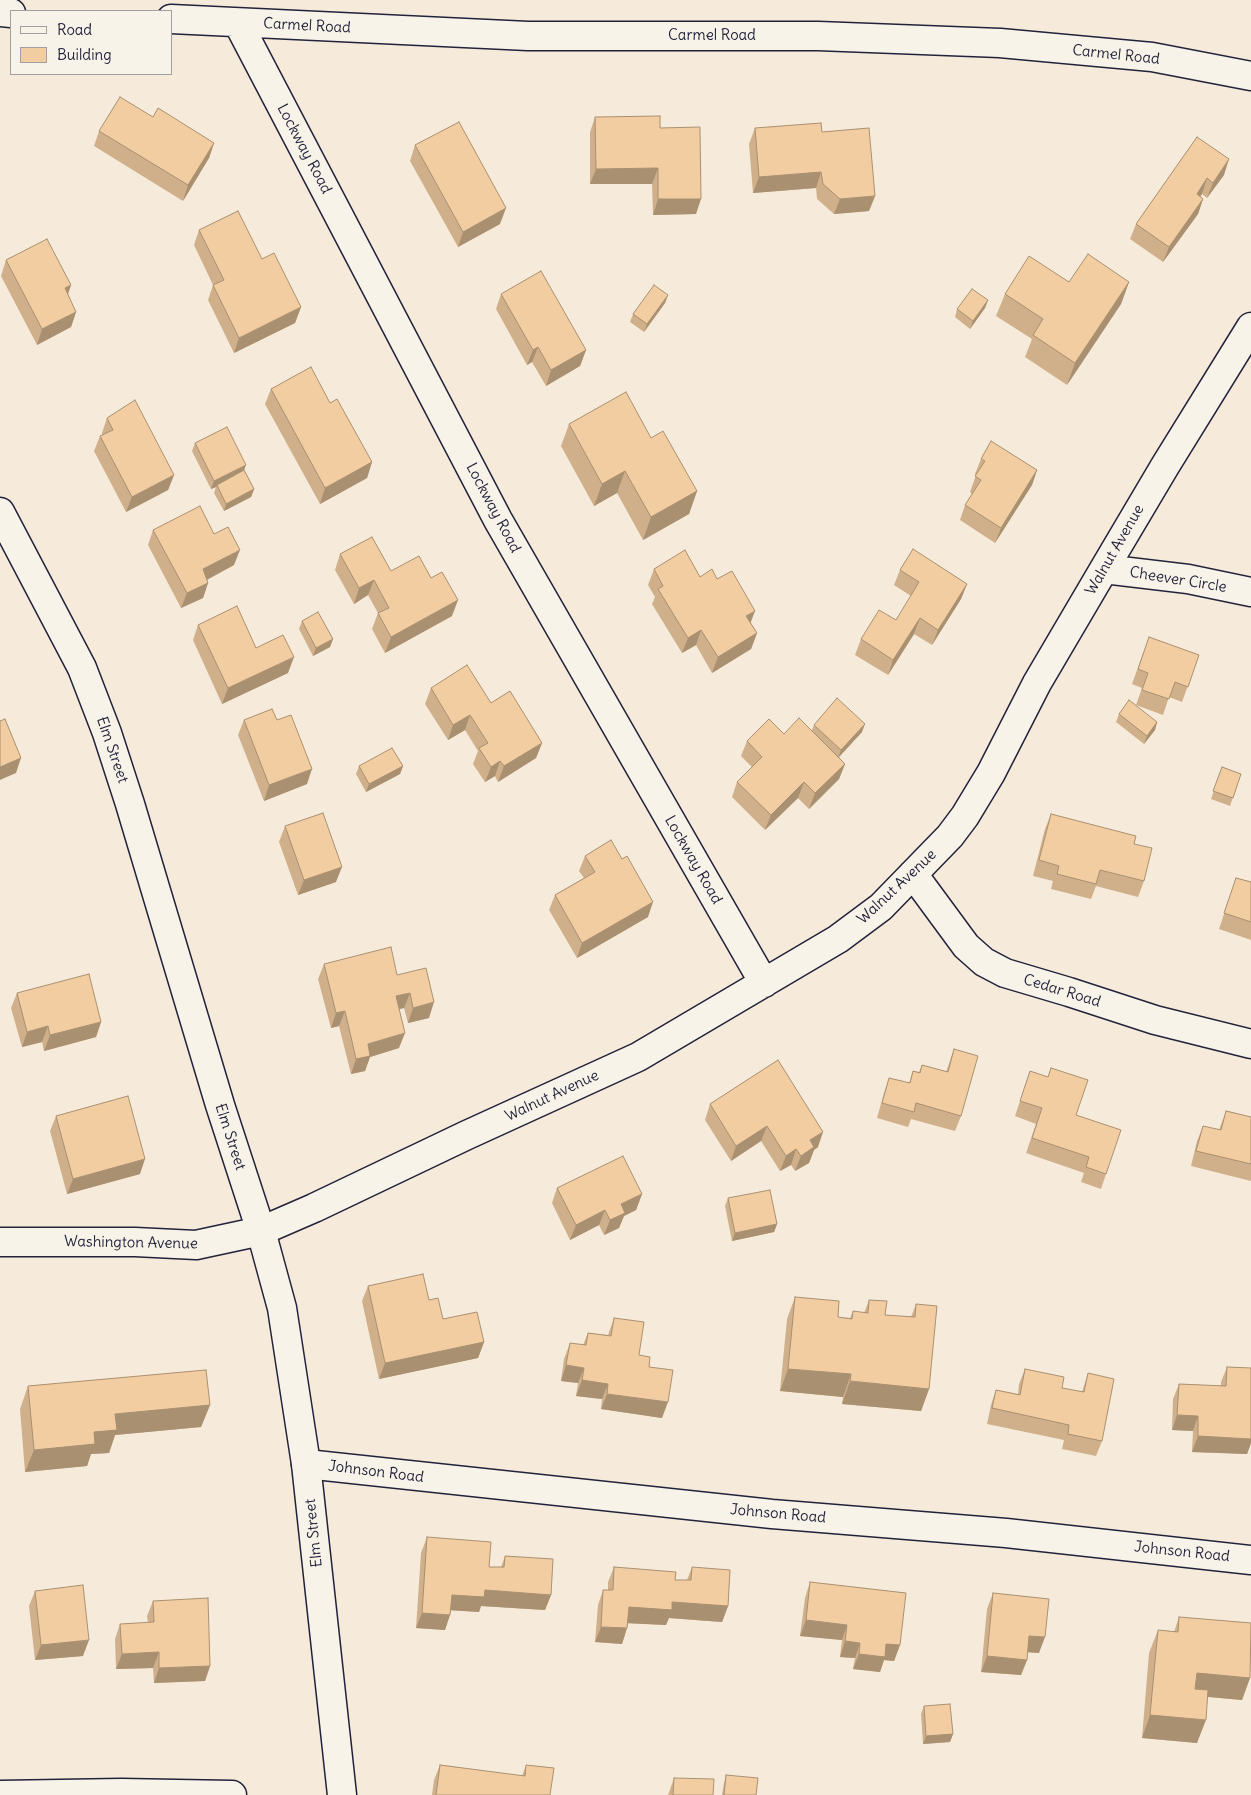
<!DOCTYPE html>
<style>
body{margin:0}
#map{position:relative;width:1251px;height:1795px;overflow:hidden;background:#f6ebda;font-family:Delius,sans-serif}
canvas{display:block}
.legend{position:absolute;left:10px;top:10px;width:162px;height:65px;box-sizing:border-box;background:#f7f3e8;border:1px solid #a29fa3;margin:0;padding:6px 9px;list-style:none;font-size:15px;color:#22223b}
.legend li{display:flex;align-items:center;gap:10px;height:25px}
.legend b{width:25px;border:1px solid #a29fa3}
</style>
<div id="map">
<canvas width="1251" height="1795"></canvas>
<ul class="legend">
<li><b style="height:6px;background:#f7f3e8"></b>Road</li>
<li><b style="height:14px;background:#f2cda2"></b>Building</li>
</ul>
</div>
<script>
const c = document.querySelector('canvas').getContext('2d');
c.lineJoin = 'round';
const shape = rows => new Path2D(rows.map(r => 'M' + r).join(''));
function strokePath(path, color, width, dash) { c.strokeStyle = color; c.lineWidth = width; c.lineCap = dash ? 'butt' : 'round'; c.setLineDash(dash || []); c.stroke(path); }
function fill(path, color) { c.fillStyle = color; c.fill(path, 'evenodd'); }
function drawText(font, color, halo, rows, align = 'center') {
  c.font = font + ' Delius,sans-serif'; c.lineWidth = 4; c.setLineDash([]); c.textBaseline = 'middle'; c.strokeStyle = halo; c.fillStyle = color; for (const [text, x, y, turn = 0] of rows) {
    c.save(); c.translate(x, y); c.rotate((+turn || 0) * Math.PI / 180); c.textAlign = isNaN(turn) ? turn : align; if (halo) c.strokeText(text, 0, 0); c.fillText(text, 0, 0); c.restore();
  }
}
const minor = shape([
 [0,12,11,13],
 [171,19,528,36,818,36,1000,43,1152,57,1251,76],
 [238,23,498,520,764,983],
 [1104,569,1188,579,1251,592],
 [913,874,966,946,984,962,1005,973,1069,992,1155,1020,1251,1044],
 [0,1242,135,1242,196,1245,261,1231,314,1208,467,1135,638,1057,838,939,881,907,950,836,965,816,991,773,1037,683,1104,569,1165,466,1251,327],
 [306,1464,772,1514,1006,1533,1251,1560],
 [0,1795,121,1793,232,1795]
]);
const secondary = shape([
 [0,512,82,668,107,733,130,804,220,1105,261,1231,282,1308,306,1464,342,1795]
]);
const wall = shape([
 [153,117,214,143,209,158,183,201,94,146,99,131],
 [595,117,660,128,696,214,653,215,652,184,590,184,590,132],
 [755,128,822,132,875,196,869,211,834,214,817,199,816,188,753,193,749,144],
 [1197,137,1224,175,1207,198,1202,194,1200,196,1203,199,1198,214,1163,262,1130,239,1136,224],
 [415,145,500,224,458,247,410,161],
 [199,230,262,259,301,307,295,323,234,353,208,300,213,285,194,245],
 [6,260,71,285,68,295,76,312,71,327,37,345,1,276],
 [1069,282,1129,282,1121,304,1067,385,1025,357,1032,339,996,316,1005,294],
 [501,294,586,350,580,366,546,386,532,362,527,365,496,309],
 [668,295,665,303,644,332,630,322,633,314],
 [988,300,985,308,970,329,955,317,957,309],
 [271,389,330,403,372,462,367,478,320,504,265,404],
 [107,418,174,475,168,490,126,512,94,451,100,436,102,435,102,433],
 [569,424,651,438,697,491,689,514,643,540,617,493,594,506,561,446],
 [195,443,244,471,254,489,251,497,224,511,214,493,216,487,211,489,192,451],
 [981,459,1037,470,1032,485,995,543,960,520,965,505,972,494,970,492,976,475,975,474],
 [153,530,214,534,234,565,207,580,208,583,203,598,181,608,148,545],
 [340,554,391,571,452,616,385,653,372,629,378,613,368,595,354,604,335,570],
 [654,569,717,579,751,623,757,633,751,649,712,673,696,645,682,653,652,604,655,597,648,585],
 [900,570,967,584,961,599,932,645,914,634,888,675,855,655,861,639,896,620,911,596,894,585],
 [302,621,333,639,330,647,313,656,299,629],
 [198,625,256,648,288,673,222,704,193,640],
 [1149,637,1199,655,1182,702,1169,697,1163,715,1136,705,1142,688,1132,684],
 [431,688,491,703,542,743,536,758,498,782,495,776,485,782,473,764,478,751,465,730,448,740,425,704],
 [1119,714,1157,722,1155,730,1144,744,1116,722],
 [244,720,277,720,307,784,264,801,238,735],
 [814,725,862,732,839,757,845,764,839,779,809,809,798,798,765,830,732,797,737,782,752,767,741,756,747,741,784,734,812,730],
 [359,766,403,766,400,774,366,792,356,774],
 [1222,767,1241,774,1230,806,1211,799],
 [1051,814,1134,844,1144,881,1138,897,1096,886,1091,899,1051,889,1053,881,1033,876,1045,829],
 [285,826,336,882,298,895,279,842],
 [585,856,622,859,648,917,577,958,549,910,555,895,584,878,579,871],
 [1236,878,1251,882,1251,940,1219,929],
 [324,964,397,975,429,1018,408,1023,404,1008,399,1009,399,1048,370,1057,365,1071,351,1074,339,1026,331,1028,318,979],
 [17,993,101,1022,96,1037,44,1051,42,1042,22,1047,11,1008],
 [954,1049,961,1116,955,1131,911,1119,908,1127,877,1118,884,1093,889,1078,909,1083,913,1071,919,1072,922,1065,946,1072],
 [778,1060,818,1147,814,1150,809,1163,795,1171,791,1165,780,1171,761,1141,731,1161,705,1120,710,1104],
 [1030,1071,1076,1115,1106,1174,1101,1189,1081,1182,1084,1173,1026,1153,1036,1124,1015,1116],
 [1226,1111,1251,1117,1251,1181,1191,1166,1197,1141,1203,1126,1219,1130],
 [56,1116,140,1174,67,1194,50,1131],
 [557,1188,642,1194,636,1210,624,1216,619,1228,604,1235,599,1225,570,1240,552,1203],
 [728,1198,777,1224,774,1232,732,1241,725,1206],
 [368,1286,429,1300,443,1319,484,1342,478,1358,379,1379,362,1301],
 [795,1297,838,1317,850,1318,853,1311,864,1313,869,1300,885,1315,911,1317,916,1304,929,1389,921,1411,842,1404,843,1397,780,1391,787,1319],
 [614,1318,639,1355,649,1367,662,1418,601,1409,602,1399,576,1396,578,1383,561,1381,564,1359,570,1343,583,1345,588,1333,608,1335],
 [1227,1367,1251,1368,1251,1443,1247,1454,1192,1452,1193,1431,1172,1430,1173,1399,1179,1384,1221,1386,1221,1382],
 [1025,1369,1062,1388,1082,1392,1088,1373,1102,1441,1096,1456,1062,1449,1064,1440,987,1424,991,1405,996,1390,1018,1394,1019,1384],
 [28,1386,210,1405,201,1427,115,1435,109,1453,91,1454,87,1466,25,1472,20,1409],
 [427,1537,489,1567,501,1567,505,1556,551,1595,545,1610,481,1606,479,1612,451,1610,445,1630,416,1628,421,1553],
 [614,1567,675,1580,687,1580,692,1567,728,1606,722,1622,669,1618,666,1625,628,1623,627,1628,622,1644,595,1642,598,1605,603,1590,608,1590,608,1582],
 [810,1582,900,1645,894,1661,884,1660,880,1672,853,1669,855,1658,840,1657,842,1640,800,1636,805,1598],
 [35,1591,83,1656,35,1660,29,1606],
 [993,1593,1039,1653,1028,1652,1027,1660,1021,1675,981,1672,987,1609],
 [153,1601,210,1666,205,1681,154,1683,153,1668,116,1669,115,1639,120,1624,148,1623,147,1616],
 [1179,1617,1250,1678,1242,1700,1208,1697,1197,1743,1142,1738,1149,1653,1158,1630,1174,1632],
 [924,1706,953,1734,950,1742,923,1744,921,1714],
 [440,1765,522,1776,526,1765,550,1795,432,1795,434,1780],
 [726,1775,756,1795,722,1795,724,1783],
 [674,1778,713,1795,668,1795]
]);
const shadedWall = shape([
 [214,143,209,158,183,201,188,185],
 [1229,159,1224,175,1207,198,1213,183],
 [658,168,652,184,590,184,596,169],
 [821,172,816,188,753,193,759,177],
 [1207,178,1202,194,1191,210,1197,194],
 [875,196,869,211,834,214,840,199],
 [658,199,701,199,696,214,653,215],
 [1203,199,1198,214,1163,262,1169,247],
 [506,208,500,224,458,247,463,232],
 [1129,282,1121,304,1067,385,1075,363],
 [71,285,65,301,65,288],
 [668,295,665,303,644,332,647,324],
 [988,300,985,308,970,329,973,321],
 [301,307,295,323,234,353,239,338],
 [76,312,71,327,37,345,42,329],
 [538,347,532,362,527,365,533,350],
 [586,350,580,366,546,386,551,370],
 [372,462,367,478,320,504,325,488],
 [246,465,243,473,217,485,216,487,211,489,214,481],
 [1037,470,1032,485,995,543,1001,528],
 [625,471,617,493,594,506,602,484],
 [174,475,168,490,126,512,132,497],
 [254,489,251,497,224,511,226,504],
 [697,491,689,514,643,540,651,517],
 [240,550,234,565,197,585,203,569],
 [374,580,368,595,354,604,359,588],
 [208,583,203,598,181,608,187,593],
 [967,584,961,599,932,645,938,630],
 [458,600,452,616,385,653,391,637],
 [755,611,749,627,746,616],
 [920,618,914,634,888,675,893,660],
 [701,630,696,645,682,653,688,638],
 [757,633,751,649,712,673,718,657],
 [333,639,330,647,313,656,316,648],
 [294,657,288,673,222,704,228,688],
 [470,715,465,730,448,740,453,725],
 [1157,722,1155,730,1144,744,1147,736],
 [865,724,862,732,838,758,841,750],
 [542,743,536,758,498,782,504,766],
 [21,758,16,773,0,780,0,767],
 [500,761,495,776,485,782,491,767],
 [845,764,839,779,809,809,815,793],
 [403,766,400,774,366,792,369,784],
 [312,769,307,784,264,801,269,785],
 [804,782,798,798,765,830,771,815],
 [342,867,336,882,298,895,304,880],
 [653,902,648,917,577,958,582,943],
 [410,993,404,1008,390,1011,396,996],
 [434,1002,429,1018,408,1023,413,1008],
 [345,1011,339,1026,331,1028,336,1013],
 [101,1022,96,1037,44,1051,50,1035],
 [48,1026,42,1042,22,1047,27,1032],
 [405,1033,399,1048,370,1057,365,1071,351,1074,356,1059,368,1044],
 [767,1126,761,1141,731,1161,736,1146],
 [823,1132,818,1147,814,1150,809,1163,795,1171,801,1156,810,1140],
 [796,1149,791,1165,780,1171,786,1156],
 [145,1159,140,1174,67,1194,73,1179],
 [642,1194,636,1210,624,1216,619,1228,604,1235,610,1220,621,1204],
 [605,1210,599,1225,570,1240,576,1225],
 [777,1224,774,1232,732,1241,735,1233],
 [484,1342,478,1358,379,1379,385,1363],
 [566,1365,584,1368,578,1383,561,1381],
 [788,1369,851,1374,843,1397,780,1391],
 [582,1380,608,1384,602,1399,576,1396],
 [850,1381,929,1389,921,1411,842,1404],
 [607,1394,668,1402,662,1418,601,1409],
 [210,1405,201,1427,115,1435,109,1453,91,1454,87,1466,25,1472,34,1450,94,1432,115,1414],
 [1177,1415,1198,1416,1193,1431,1172,1430],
 [1251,1431,1251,1443,1247,1454,1192,1452,1198,1436],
 [485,1590,551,1595,545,1610,481,1606,479,1612,446,1610,452,1595],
 [672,1602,728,1606,722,1622,669,1618,666,1625,623,1623,629,1607],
 [422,1613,450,1615,445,1630,416,1628],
 [806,1620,847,1625,842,1640,800,1636],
 [601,1627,627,1628,622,1644,595,1642],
 [1029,1636,1045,1637,1039,1653,1024,1652],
 [89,1640,83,1656,35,1660,41,1645],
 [845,1641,860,1643,855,1658,840,1657],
 [886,1644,900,1645,894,1661,884,1660,880,1672,853,1669,859,1654],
 [159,1652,153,1668,116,1669,122,1654],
 [987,1656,1027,1660,1021,1675,981,1672],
 [210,1666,205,1681,154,1683,159,1668],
 [1197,1673,1250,1678,1242,1700,1188,1695],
 [1150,1715,1206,1720,1197,1743,1142,1738],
 [953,1734,950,1742,923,1744,926,1736]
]);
const building = shape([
 [120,97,153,117,158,108,214,143,188,185,99,131,120,97],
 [660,116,660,128,700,127,701,199,658,199,658,168,596,169,595,117,660,116],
 [459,122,506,208,463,232,415,145,459,122],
 [821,123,822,132,869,128,875,196,840,199,823,184,821,172,759,177,755,128,821,123],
 [1197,137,1229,159,1213,183,1207,178,1197,194,1203,199,1169,247,1136,224,1197,137],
 [238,211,262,259,274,253,301,307,239,338,213,285,224,280,199,230,238,211],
 [47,239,71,285,65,288,76,312,42,329,6,260,47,239],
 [1088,254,1129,282,1075,363,1033,335,1043,319,1005,294,1029,256,1069,282,1088,254],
 [541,271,586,350,551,370,538,347,533,350,501,294,541,271],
 [654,285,668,295,647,324,633,314,654,285],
 [972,289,988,300,973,321,957,309,972,289],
 [311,367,330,403,337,399,372,462,325,488,271,389,311,367],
 [626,392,651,438,663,431,697,491,651,517,625,471,602,484,569,424,626,392],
 [135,400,174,475,132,497,100,436,113,430,107,418,135,400],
 [227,427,246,465,214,481,195,443,227,427],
 [991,441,1037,470,1001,528,965,505,981,480,975,476,985,461,981,459,991,441],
 [244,470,254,489,226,504,217,485,244,470],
 [200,506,214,534,228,527,240,550,203,569,208,583,187,593,153,530,200,506],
 [372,537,391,571,419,556,431,578,442,572,458,600,391,637,378,613,389,608,374,580,359,588,340,554,372,537],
 [913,549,967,584,938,630,920,618,893,660,861,639,879,610,896,620,919,582,900,570,913,549],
 [685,550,700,577,712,569,717,579,732,571,755,611,746,616,757,633,718,657,701,630,688,638,658,589,663,586,654,569,685,550],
 [237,606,256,648,283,635,294,657,228,688,198,625,237,606],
 [318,612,333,639,316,648,302,621,318,612],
 [1149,637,1199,655,1188,687,1175,682,1169,699,1142,690,1148,673,1138,669,1149,637],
 [467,665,491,703,510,691,542,743,504,766,500,761,491,767,479,748,488,743,470,715,453,725,431,688,467,665],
 [837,698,865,724,841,750,814,725,837,698],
 [1129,700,1157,722,1147,736,1119,714,1129,700],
 [272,709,277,720,291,715,312,769,269,785,244,720,272,709],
 [799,718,845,764,815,793,804,782,771,815,737,782,762,757,747,741,769,719,784,734,799,718],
 [5,719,21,758,0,767,0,721,5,719],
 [392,748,403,766,369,784,359,766,392,748],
 [1222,767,1241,774,1233,798,1213,791,1222,767],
 [323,813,342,867,304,880,285,826,323,813],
 [1051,814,1136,836,1134,844,1152,848,1144,881,1100,870,1096,884,1057,874,1059,866,1039,860,1051,814],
 [611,840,622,859,627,856,653,902,582,943,555,895,595,872,585,856,611,840],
 [1236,878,1251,882,1251,922,1224,913,1236,878],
 [391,947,397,975,426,968,434,1002,413,1008,410,993,396,996,405,1033,368,1044,370,1056,356,1059,345,1011,336,1013,324,964,391,947],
 [89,974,101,1022,50,1035,48,1026,27,1032,17,993,89,974],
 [954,1049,978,1056,961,1116,916,1103,914,1112,882,1103,889,1078,910,1083,913,1071,920,1073,922,1065,948,1072,954,1049],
 [778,1060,823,1132,810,1140,814,1147,801,1156,796,1149,786,1156,767,1126,736,1146,710,1104,778,1060],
 [1051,1068,1088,1080,1076,1115,1121,1130,1106,1174,1086,1167,1089,1157,1032,1138,1042,1108,1020,1101,1030,1071,1048,1077,1051,1068],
 [128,1096,145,1159,73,1179,56,1116,128,1096],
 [1226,1111,1251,1117,1251,1164,1196,1151,1203,1126,1221,1130,1226,1111],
 [623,1156,642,1194,621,1204,625,1213,610,1220,605,1210,576,1225,557,1188,623,1156],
 [770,1190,777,1224,735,1233,728,1198,770,1190],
 [423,1274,429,1300,438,1298,443,1319,477,1312,484,1342,385,1363,368,1286,423,1274],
 [795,1297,839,1301,838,1317,852,1319,853,1311,868,1313,869,1300,887,1301,885,1315,915,1317,916,1304,937,1306,929,1389,850,1381,851,1374,788,1369,795,1297],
 [614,1318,644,1322,639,1355,650,1357,649,1367,673,1370,668,1402,607,1394,608,1384,582,1380,584,1368,566,1365,570,1343,586,1345,588,1333,611,1336,614,1318],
 [1227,1367,1251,1368,1251,1439,1198,1436,1198,1416,1177,1415,1179,1384,1226,1386,1227,1367],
 [1025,1369,1064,1377,1062,1388,1084,1392,1088,1373,1114,1379,1102,1441,1068,1434,1069,1425,992,1408,996,1390,1020,1395,1025,1369],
 [206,1370,210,1405,115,1414,117,1430,94,1432,95,1444,34,1450,28,1386,206,1370],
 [427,1537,491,1542,489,1567,504,1567,505,1556,553,1559,551,1595,485,1590,484,1597,452,1595,450,1615,422,1613,427,1537],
 [614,1567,676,1572,675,1580,691,1580,692,1567,730,1570,728,1606,672,1602,672,1610,629,1607,627,1628,601,1627,603,1590,613,1590,614,1567],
 [810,1582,906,1593,900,1645,886,1644,885,1657,859,1654,860,1643,845,1641,847,1625,806,1620,810,1582],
 [83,1585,89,1640,41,1645,35,1591,83,1585],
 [993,1593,1049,1599,1045,1637,1029,1636,1027,1660,987,1656,993,1593],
 [208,1598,210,1666,159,1668,159,1652,122,1654,120,1624,154,1622,153,1601,208,1598],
 [1179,1617,1251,1623,1250,1678,1197,1673,1195,1689,1208,1690,1206,1720,1150,1715,1158,1630,1178,1632,1179,1617],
 [950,1704,953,1734,926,1736,924,1706,950,1704],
 [440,1765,525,1776,526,1765,554,1768,550,1795,436,1795,440,1765],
 [726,1775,758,1778,756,1795,724,1795,726,1775],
 [674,1778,714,1779,713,1795,673,1795,674,1778]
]);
const streetNames = [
 ["Carmel Road",307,26,3],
 ["Carmel Road",712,36],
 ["Carmel Road",1116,55,6],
 ["Lockway Road",304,149,62],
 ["Lockway Road",493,508,62],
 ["Walnut Avenue",1115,550,-60],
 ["Cheever Circle",1178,580,9],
 ["Elm Street",112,750,71],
 ["Lockway Road",693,860,60],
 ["Walnut Avenue",897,887,-43],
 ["Cedar Road",1062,991,17],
 ["Walnut Avenue",552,1096,-25],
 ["Elm Street",230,1137,72],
 ["Washington Avenue",131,1243,1],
 ["Johnson Road",376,1472,7],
 ["Johnson Road",778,1514,5],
 ["Elm Street",314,1533,-96],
 ["Johnson Road",1182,1552,6]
];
strokePath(minor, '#22223b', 31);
strokePath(secondary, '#22223b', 31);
strokePath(minor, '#f7f3e8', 28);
strokePath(secondary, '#f7f3e8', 28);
fill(wall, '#d0b08b');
fill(shadedWall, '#a99071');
fill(building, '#f2cda2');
strokePath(building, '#a99071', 1);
drawText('15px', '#22223b', '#f7f3e8', streetNames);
</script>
